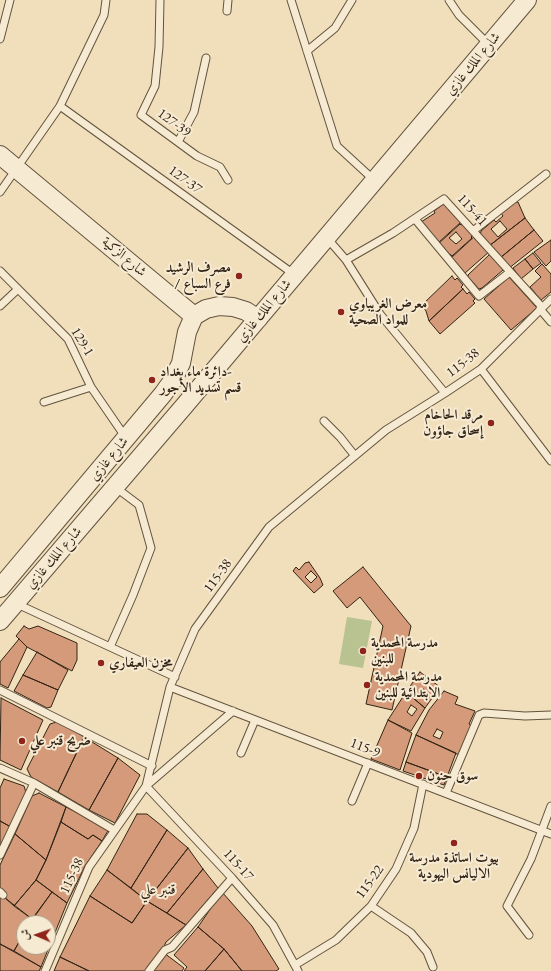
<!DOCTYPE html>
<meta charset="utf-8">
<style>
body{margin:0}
#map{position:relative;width:551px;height:971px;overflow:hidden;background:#f1dfbb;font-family:"EB Garamond",Amiri,serif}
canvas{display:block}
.north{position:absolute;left:16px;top:915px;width:40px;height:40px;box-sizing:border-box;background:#f6ead3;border:1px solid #a89b87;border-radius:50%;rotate:272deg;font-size:11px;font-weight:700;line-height:16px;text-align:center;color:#322415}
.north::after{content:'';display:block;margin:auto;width:14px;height:18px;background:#8f2418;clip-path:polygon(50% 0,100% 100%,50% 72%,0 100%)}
</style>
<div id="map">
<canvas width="551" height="971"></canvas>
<div class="north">ش</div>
</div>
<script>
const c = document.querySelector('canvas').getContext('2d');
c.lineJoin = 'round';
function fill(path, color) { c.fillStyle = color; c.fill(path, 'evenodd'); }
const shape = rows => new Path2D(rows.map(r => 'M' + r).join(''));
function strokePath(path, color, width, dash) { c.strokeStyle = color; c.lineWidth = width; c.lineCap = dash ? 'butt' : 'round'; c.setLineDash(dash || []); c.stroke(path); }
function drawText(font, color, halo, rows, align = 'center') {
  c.font = font + ' "EB Garamond",Amiri,serif'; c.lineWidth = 4; c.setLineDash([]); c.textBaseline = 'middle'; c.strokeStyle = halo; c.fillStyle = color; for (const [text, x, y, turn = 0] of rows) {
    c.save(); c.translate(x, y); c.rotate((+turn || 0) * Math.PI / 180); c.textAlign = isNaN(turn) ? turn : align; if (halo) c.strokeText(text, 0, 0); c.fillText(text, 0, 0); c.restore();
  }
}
const green = shape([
 [347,617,372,621,363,668,339,664]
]);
const building = shape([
 [515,202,518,202,525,218,489,246,480,236,481,231,494,220,496,222,503,216,501,213,515,202],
 [500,221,507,229,498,237,491,229,500,221],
 [445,203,461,222,438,243,421,222,435,213,434,211,445,203],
 [525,218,534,230,500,258,489,246,525,218],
 [460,224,461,225,463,224,473,235,471,237,472,238,452,256,450,254,448,256,438,244,460,224],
 [456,232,462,239,456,244,449,238,456,232],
 [534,230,543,241,508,269,500,258,534,230],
 [476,235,490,251,465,273,451,258,476,235],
 [551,240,551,261,546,266,534,252,551,240],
 [533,253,541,263,533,269,525,259,533,253],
 [490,254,504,266,503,270,482,288,479,289,468,277,468,275,490,254],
 [525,259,533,269,521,279,513,268,525,259],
 [542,264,551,274,551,292,541,300,530,287,541,277,535,271,542,264],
 [452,276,455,280,457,278,463,285,461,287,463,289,429,321,426,311,422,305,452,276],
 [509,277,537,308,511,330,484,299,509,277],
 [463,289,467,294,469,292,475,299,473,301,475,303,440,334,429,321,463,289],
 [309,562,320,578,323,585,314,593,293,571,296,567,299,570,305,563,309,562],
 [311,571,317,577,311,583,305,577,311,571],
 [363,567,411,626,392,710,366,704,383,626,360,597,347,608,333,591,363,567],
 [24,626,29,629,38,626,77,643,77,660,72,671,27,647,16,636,24,626],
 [19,639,27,647,8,688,0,684,0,662,19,639],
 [37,652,68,670,58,690,23,675,37,652],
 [420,672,440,687,425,708,406,692,420,672],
 [423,689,429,693,424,699,418,695,423,689],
 [23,675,58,690,51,707,47,708,14,691,23,675],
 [444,691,458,697,455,704,475,711,469,724,471,725,459,755,416,735,429,710,444,691],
 [437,729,443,732,440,739,433,736,437,729],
 [406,692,425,708,411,731,388,720,406,692],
 [411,705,417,709,412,716,407,712,411,705],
 [1,698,43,720,21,770,0,760,1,698],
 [388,720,412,733,400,770,371,759,388,720],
 [60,721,84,737,58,792,31,777,27,769,50,724,60,721],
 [416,735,456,753,447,777,406,762,416,735],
 [84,737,118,758,89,810,58,792,84,737],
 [118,758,140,775,115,823,89,810,118,758],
 [406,762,447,777,444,785,403,771,406,762],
 [4,779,24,786,25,789,26,794,11,827,0,821,0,788,4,779],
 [39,793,66,807,46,860,15,834,32,796,39,793],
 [66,807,109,829,102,841,93,835,88,839,61,822,66,807],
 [137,814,147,814,167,830,131,888,107,870,137,814],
 [0,821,11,827,0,848,0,821],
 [61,822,88,839,93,835,102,841,85,866,67,903,36,880,46,860,61,822],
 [167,830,188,848,147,901,131,888,167,830],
 [15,834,46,860,36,880,14,906,4,897,0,888,0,865,15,834],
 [188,848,203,869,167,913,147,901,188,848],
 [203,869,218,888,186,925,167,913,203,869],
 [107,870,147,901,132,923,90,896,107,870],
 [36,880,52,892,32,919,14,906,36,880],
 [52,892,67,903,41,967,14,951,24,933,24,947,48,947,48,923,30,923,52,892],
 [222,892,252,926,279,969,276,971,242,971,224,949,198,927,222,892],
 [0,894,32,919,30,923,24,923,24,933,14,951,0,944,0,894],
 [90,896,132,923,147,901,186,925,166,942,163,949,146,971,89,971,60,957,90,896],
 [198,927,224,949,205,971,184,971,187,967,174,955,198,927],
 [0,944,41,967,39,971,0,971,0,944],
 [224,949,242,971,205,971,224,949],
 [164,953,184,968,182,971,150,971,164,953],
 [60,957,89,971,54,971,60,957]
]);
const service = shape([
 [160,0,159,47,155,86,141,115,197,156,220,167,228,180],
 [291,0,337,146,374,180],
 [449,0,459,15,489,45],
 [227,11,228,0],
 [0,39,10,0],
 [307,51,335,28,352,0],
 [60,106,295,275],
 [178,142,194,112,206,58],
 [0,192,60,106,104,15,106,0],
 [415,219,479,296,510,272],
 [473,231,546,174],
 [327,238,346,260,380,314,445,393],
 [346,260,393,233,444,199,542,307],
 [0,271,68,339,91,387,126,438],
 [0,306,18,289],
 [540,309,551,322],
 [481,369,551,461],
 [44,402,91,387],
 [324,421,340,437,355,456],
 [15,603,175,677],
 [110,647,133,595,151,548,139,505,115,487],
 [170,687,551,834],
 [0,690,152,766],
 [233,711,146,786,232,878,273,925,298,971],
 [241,753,255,720],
 [0,768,34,783,114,830],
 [446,793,479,715,484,713,525,716,551,715],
 [352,801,368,763],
 [0,855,34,783],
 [0,892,3,895],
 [371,906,411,933,427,952,433,967],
 [529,935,507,906,531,859,551,806],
 [295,965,336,940,371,906,396,869,414,828,423,784],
 [45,971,89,867,146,786,170,687,195,629,269,527,386,430,445,393,481,369,551,299],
 [149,971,165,950,172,947,232,878]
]);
const tertiary = shape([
 [0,155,194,316],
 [194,316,206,309,219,306,233,307,246,311,258,319],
 [0,588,163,394,173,380,181,363,187,332,194,316],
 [0,621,185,405,527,0]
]);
const markers = [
 [239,276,4,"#8f2418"],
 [341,312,4,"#8f2418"],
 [152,380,4,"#8f2418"],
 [491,423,4,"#8f2418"],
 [363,651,4,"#8f2418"],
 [101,663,4,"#8f2418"],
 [367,685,4,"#8f2418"],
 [22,741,4,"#8f2418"],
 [419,776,4,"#8f2418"],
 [454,843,4,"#8f2418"]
];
const streetNames = [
 ["شارع الملك غازي",473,64,-50],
 ["127-39",174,123,36],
 ["127-37",185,180,36],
 ["115-41",472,210,48],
 ["شارع الزكية",124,257,40],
 ["شارع الملك غازي",264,311,-50],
 ["129-1",82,342,59],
 ["115-38",463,363,-38],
 ["شارع غازي",109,459,-50],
 ["شارع الملك غازي",54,558,-49],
 ["115-38",218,576,-54],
 ["115-9",365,748,21],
 ["115-17",238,865,48],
 ["115-38",72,876,-65],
 ["115-22",370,882,-54]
];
const poiNames = [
 ["مصرف الرشيد",231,268,"right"],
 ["/ فرع السباع",231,284,"right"],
 ["معرض الغريباوي",349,304],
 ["للمواد الصحية",349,320],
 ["دائرة ماء بغداد-",160,372],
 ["قسم تسديد الأجور",160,388],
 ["مرقد الحاخام",483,415,"right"],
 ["إسحاق جاؤون",483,431,"right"],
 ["مدرسة المحمدية",371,643],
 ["للبنين",371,659],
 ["مخزن العيفاري",109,663],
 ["مدرسة المحمدية",375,677],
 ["الابتدائية للبنين",375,693],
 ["ضريح قنبر علي",30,741],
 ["سوق حنون",427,776],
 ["بيوت اساتذة مدرسة",454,858,"center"],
 ["الاليانس اليهودية",454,874,"center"]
];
const neighbourhoodNames = [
 ["قنبر علي",158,890]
];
fill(green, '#b9c291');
fill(building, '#d59a79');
strokePath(building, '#322415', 1);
strokePath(service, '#62533e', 9);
strokePath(tertiary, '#62533e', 20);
strokePath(service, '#f6ead3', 7);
strokePath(tertiary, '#f6ead3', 18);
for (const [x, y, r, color] of markers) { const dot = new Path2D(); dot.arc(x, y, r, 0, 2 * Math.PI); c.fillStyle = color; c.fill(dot); strokePath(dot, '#f6ead3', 1.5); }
drawText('14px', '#322415', '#f6ead3', streetNames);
drawText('bold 14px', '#322415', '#f6ead3', poiNames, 'left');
drawText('15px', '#322415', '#f6ead3', neighbourhoodNames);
</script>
